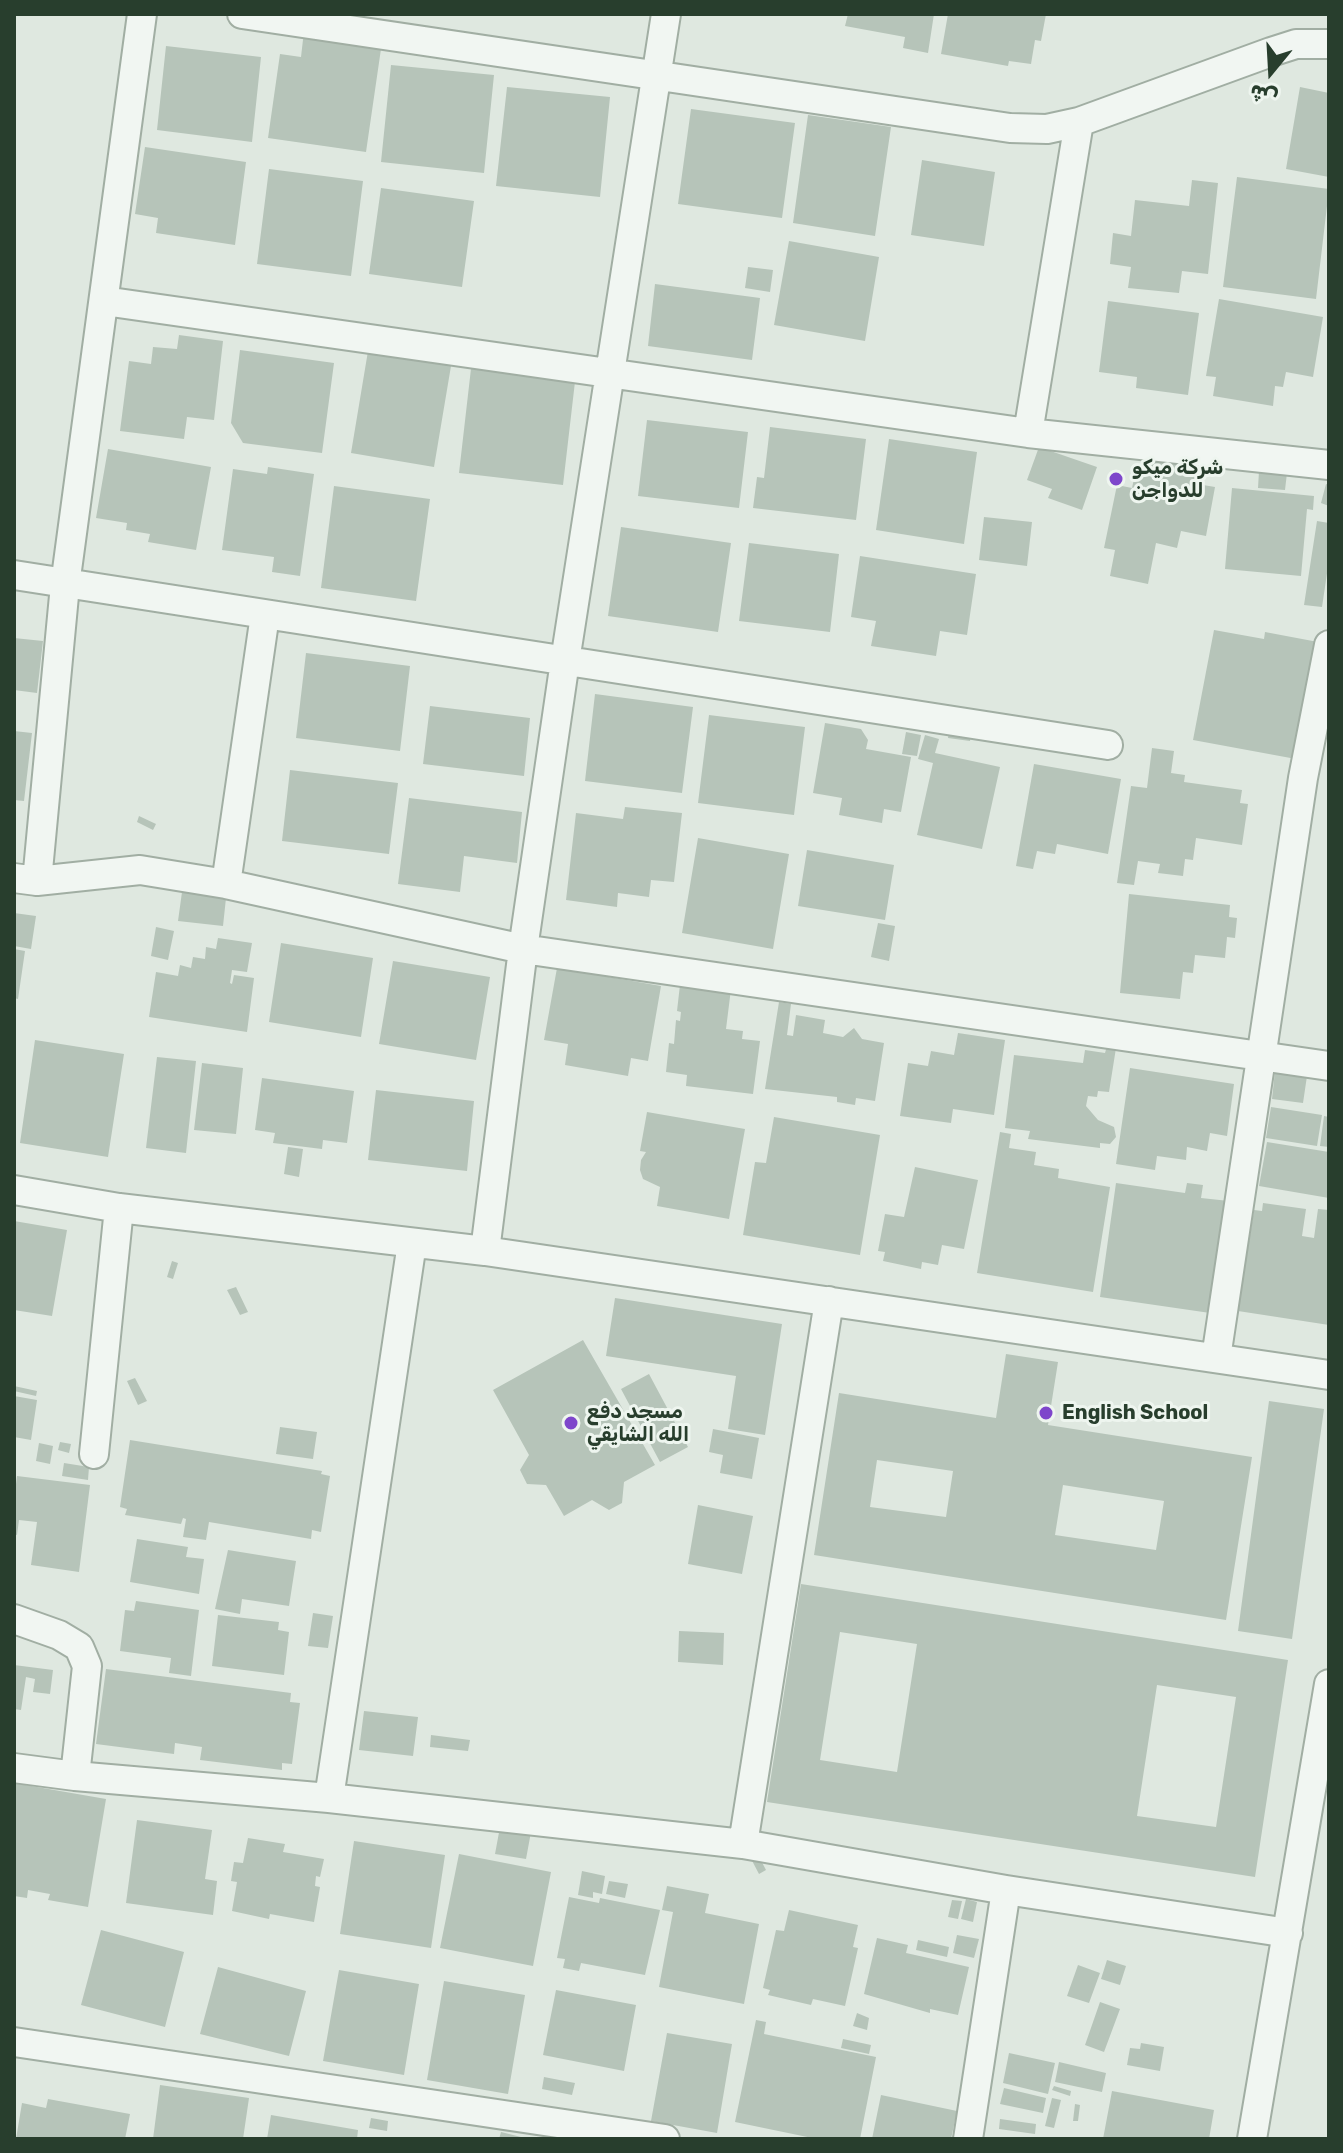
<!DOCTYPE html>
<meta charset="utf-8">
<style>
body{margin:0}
#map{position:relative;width:1343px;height:2153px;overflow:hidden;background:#dfe8e0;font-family:Rubik,Vazirmatn,sans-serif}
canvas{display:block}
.frame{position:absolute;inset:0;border:16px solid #283e2d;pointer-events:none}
.north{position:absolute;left:1231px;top:32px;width:80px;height:80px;-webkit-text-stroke:6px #eef5ef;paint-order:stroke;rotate:198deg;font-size:22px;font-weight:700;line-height:32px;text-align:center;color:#283e2d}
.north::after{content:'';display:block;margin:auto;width:28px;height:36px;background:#283e2d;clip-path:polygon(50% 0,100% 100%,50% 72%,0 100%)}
</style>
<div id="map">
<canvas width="1343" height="2153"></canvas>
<div class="frame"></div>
<div class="north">ش</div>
</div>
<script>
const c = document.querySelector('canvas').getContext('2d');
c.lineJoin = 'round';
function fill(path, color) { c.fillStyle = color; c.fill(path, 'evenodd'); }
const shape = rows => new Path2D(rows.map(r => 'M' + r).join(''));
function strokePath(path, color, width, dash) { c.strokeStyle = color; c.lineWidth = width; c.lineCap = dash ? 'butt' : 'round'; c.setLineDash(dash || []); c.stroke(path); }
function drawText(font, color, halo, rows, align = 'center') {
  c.font = font + ' Rubik,Vazirmatn,sans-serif'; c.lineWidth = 6; c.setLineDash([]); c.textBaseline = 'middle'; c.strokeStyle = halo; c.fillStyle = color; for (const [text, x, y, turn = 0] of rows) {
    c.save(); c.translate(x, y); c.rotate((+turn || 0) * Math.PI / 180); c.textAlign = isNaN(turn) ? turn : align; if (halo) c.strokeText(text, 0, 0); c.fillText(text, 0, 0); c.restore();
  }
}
const building = shape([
 [848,14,934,14,928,53,903,48,905,37,845,26],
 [948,14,1046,14,1041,41,1035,40,1031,64,1009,61,1008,66,941,54],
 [304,31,382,42,366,152,268,138,280,54,301,57],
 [166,46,261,57,252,142,157,130],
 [391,65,494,75,484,173,381,162],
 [507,87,610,97,600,197,496,186],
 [1300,87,1329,93,1329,177,1286,169],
 [691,109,795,123,782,218,678,204],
 [808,115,891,127,875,236,793,223],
 [145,147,246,162,235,245,156,233,158,218,135,214],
 [922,160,995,172,984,246,911,235],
 [269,169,363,181,351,276,257,264],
 [1237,177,1329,189,1316,299,1223,287],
 [1192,180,1218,183,1208,274,1182,271,1179,293,1128,288,1131,267,1110,264,1113,233,1131,236,1135,200,1189,206],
 [381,188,474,201,462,287,369,274],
 [789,241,879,257,865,341,774,325],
 [748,267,773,270,770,292,745,288],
 [655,284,760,298,752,360,648,346],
 [1219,299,1323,317,1313,377,1286,372,1283,387,1275,386,1273,406,1213,396,1216,377,1206,376],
 [1108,301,1199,313,1188,395,1136,388,1137,377,1099,372],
 [179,335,223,341,214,420,187,417,184,439,120,431,129,361,151,364,153,347,177,349],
 [240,350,334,363,322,453,243,443,231,423],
 [368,351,451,366,434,467,351,453],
 [472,360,576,373,563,485,459,473],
 [647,420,748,432,739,508,638,496],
 [770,427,866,439,856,520,753,508,757,477,764,478],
 [889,439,977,452,964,544,876,530],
 [1039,447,1097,467,1082,510,1048,498,1052,489,1027,480],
 [108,449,211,467,196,550,148,542,150,534,126,530,127,523,96,518],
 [1148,455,1187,463,1186,473,1199,475,1197,484,1215,487,1206,536,1181,531,1177,548,1156,543,1148,584,1110,576,1115,550,1104,548,1117,485,1132,488,1137,465,1146,467],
 [268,467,314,474,300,576,272,572,274,557,222,550,233,469,267,474],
 [1259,471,1287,473,1285,490,1258,488],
 [1326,484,1329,485,1329,506,1321,503],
 [334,486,430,499,416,601,321,588],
 [1232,488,1314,496,1313,510,1307,509,1301,576,1225,569],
 [984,517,1032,522,1027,566,979,560],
 [1317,521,1329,523,1329,560,1322,607,1304,605],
 [621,527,731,543,718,632,608,616],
 [749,543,839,554,830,632,739,621],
 [860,556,976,574,967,635,940,631,936,656,871,646,876,621,851,617],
 [1214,630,1264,639,1265,632,1318,642,1296,759,1193,740],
 [14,638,43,641,37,693,14,690],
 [306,653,410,666,400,751,296,738],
 [595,694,693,707,682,793,585,781],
 [430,706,530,718,524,776,423,764],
 [709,715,805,727,794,815,698,803],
 [825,723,861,729,868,740,866,749,911,757,901,812,884,809,882,823,839,815,842,798,813,793],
 [950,723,972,726,970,741,948,738],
 [14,731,32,733,24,801,14,800],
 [906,732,921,735,917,756,902,754],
 [925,735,939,739,935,753,1000,767,982,849,917,835,933,763,918,759],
 [1152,748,1174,751,1171,773,1185,775,1184,782,1242,790,1240,803,1248,804,1242,845,1196,838,1193,860,1185,859,1183,876,1158,873,1160,864,1138,861,1134,885,1117,883,1131,786,1147,788],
 [1034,764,1121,779,1108,854,1057,844,1055,854,1037,851,1033,869,1016,866],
 [290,770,398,783,389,854,282,841],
 [409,798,522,812,517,863,464,856,460,892,398,884],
 [625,807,682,813,674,882,651,880,649,897,618,893,617,907,566,900,576,813,623,819],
 [139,816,156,824,153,830,137,822],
 [698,838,789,854,773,949,682,933],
 [807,850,894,865,885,920,798,906],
 [182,892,226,898,223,926,178,921],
 [1129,894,1230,905,1229,917,1237,918,1235,938,1227,937,1225,958,1195,955,1193,973,1183,972,1180,999,1120,993],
 [14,913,36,916,31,949,14,946],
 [878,923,895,926,889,961,871,957],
 [156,927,174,931,168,960,151,956],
 [218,938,252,943,247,972,232,970,230,983,232,984,234,975,254,978,247,1032,149,1017,156,972,178,976,180,965,191,968,193,957,205,959,206,947,216,949],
 [281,943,373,958,361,1037,269,1022],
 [14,949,25,951,18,999,14,998],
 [393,961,490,977,476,1060,379,1044],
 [557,968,661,986,648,1061,631,1058,628,1076,565,1065,568,1044,544,1040],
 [681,976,731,989,726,1029,743,1031,742,1039,760,1041,753,1094,686,1086,687,1075,666,1072,669,1043,674,1044,676,1020,680,1021,681,1012,677,1011],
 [779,1002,791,1004,787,1035,793,1036,796,1015,825,1020,823,1033,843,1037,854,1028,862,1039,884,1043,875,1101,856,1098,855,1105,837,1102,837,1097,765,1089],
 [958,1033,1005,1040,994,1115,953,1109,951,1123,900,1116,908,1063,928,1066,931,1051,954,1055],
 [35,1040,124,1054,108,1157,20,1143],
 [1107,1046,1116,1048,1109,1092,1098,1091,1097,1097,1088,1096,1086,1106,1098,1120,1114,1127,1116,1137,1110,1144,1100,1143,1100,1148,1028,1139,1030,1131,1005,1128,1014,1055,1083,1063,1085,1050,1105,1053],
 [157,1057,196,1061,186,1153,146,1148],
 [202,1063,243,1068,236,1134,194,1130],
 [1130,1068,1234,1084,1227,1136,1210,1133,1207,1151,1187,1147,1186,1160,1157,1156,1155,1170,1116,1164],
 [1275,1071,1307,1076,1303,1103,1272,1099],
 [262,1078,354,1091,347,1143,323,1140,322,1149,273,1143,275,1133,255,1130],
 [376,1090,474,1101,467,1171,368,1160],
 [1271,1107,1322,1115,1317,1146,1266,1138],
 [647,1112,745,1129,729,1219,657,1206,660,1187,643,1179,640,1170,641,1160,646,1152,640,1151],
 [1324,1116,1329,1117,1329,1147,1320,1146],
 [774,1117,880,1135,860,1255,743,1235,755,1162,766,1163],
 [1000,1132,1011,1134,1009,1148,1036,1152,1034,1165,1059,1169,1058,1178,1110,1187,1093,1292,977,1273],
 [1267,1142,1329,1152,1329,1198,1259,1186],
 [288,1147,303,1149,299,1177,284,1174],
 [915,1167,978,1180,964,1249,942,1245,938,1265,922,1262,921,1269,883,1261,885,1252,878,1251,885,1214,904,1217],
 [1116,1183,1185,1193,1187,1183,1203,1185,1201,1198,1229,1201,1217,1314,1100,1297],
 [1263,1203,1306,1209,1302,1236,1314,1238,1318,1209,1329,1210,1329,1325,1238,1311,1254,1210,1262,1211],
 [14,1221,67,1230,52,1316,14,1310],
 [172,1261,178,1263,173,1279,167,1277],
 [236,1287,248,1312,240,1315,227,1290],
 [615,1298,782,1324,765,1435,728,1429,736,1376,606,1356],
 [583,1340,655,1465,624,1482,622,1503,609,1510,592,1500,564,1516,546,1485,527,1484,520,1470,529,1455,493,1390],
 [1006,1354,1058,1362,1048,1425,1252,1457,1226,1620,814,1555,839,1393,996,1418],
 [877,1460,953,1471,946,1517,870,1507],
 [1063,1485,1164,1501,1156,1550,1055,1535],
 [649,1374,688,1447,660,1462,621,1389],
 [135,1378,147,1401,138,1405,127,1381],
 [14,1386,37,1391,36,1396,14,1391],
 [14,1396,37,1400,31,1440,14,1437],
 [1269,1401,1324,1409,1292,1639,1238,1631],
 [280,1427,317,1432,313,1459,276,1454],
 [713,1429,759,1438,752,1479,720,1473,723,1455,709,1452],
 [130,1440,322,1471,321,1474,330,1476,321,1532,312,1530,311,1539,209,1522,206,1540,183,1537,186,1519,183,1518,181,1524,125,1515,127,1509,120,1507],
 [60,1442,71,1444,69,1453,58,1450],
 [39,1443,53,1446,50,1464,36,1461],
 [64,1463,89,1467,88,1480,62,1476],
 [17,1476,90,1485,79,1572,31,1565,37,1522,19,1520,17,1535,14,1534,14,1484,16,1484],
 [698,1505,753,1516,742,1574,688,1564],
 [137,1539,188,1547,186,1557,204,1559,199,1594,130,1582],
 [228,1550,296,1561,289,1606,242,1599,240,1614,215,1609],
 [801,1584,1288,1660,1255,1877,767,1802],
 [840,1632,917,1644,897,1772,820,1760],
 [1157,1685,1236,1697,1216,1827,1137,1816],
 [136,1601,199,1610,191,1676,169,1673,171,1658,120,1651,125,1610,134,1611],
 [313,1613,333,1616,328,1648,308,1646],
 [218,1615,279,1622,278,1630,289,1632,284,1675,212,1666],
 [679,1631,724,1633,723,1665,678,1662],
 [14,1665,53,1670,50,1694,33,1692,35,1679,26,1677,21,1710,14,1709],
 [106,1669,291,1693,290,1702,300,1703,292,1764,282,1763,282,1770,200,1760,202,1747,175,1743,174,1754,96,1744],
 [364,1711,418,1717,413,1756,359,1750],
 [431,1735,470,1740,468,1751,430,1747],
 [14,1783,106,1799,88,1907,48,1900,50,1894,28,1890,27,1898,14,1896],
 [137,1820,212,1830,205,1879,217,1881,213,1915,126,1903],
 [500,1827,531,1832,526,1859,495,1854],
 [248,1838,285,1844,283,1852,324,1859,320,1877,316,1876,315,1886,320,1887,314,1922,270,1914,269,1919,232,1911,237,1882,231,1881,234,1862,243,1863],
 [354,1841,445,1855,431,1948,340,1934],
 [755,1849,766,1870,759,1874,748,1853],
 [459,1854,551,1872,533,1966,440,1948],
 [582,1871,605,1876,602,1894,593,1892,593,1898,578,1895],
 [609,1881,628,1884,625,1898,606,1894],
 [667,1886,709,1894,705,1913,759,1924,744,2004,659,1987,673,1912,662,1910],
 [569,1897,599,1903,600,1898,660,1910,645,1975,581,1963,579,1971,563,1968,565,1959,557,1958],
 [966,1899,977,1902,973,1922,961,1919],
 [952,1900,962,1901,958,1919,948,1917],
 [789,1910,858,1925,853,1947,858,1948,845,2006,813,1999,811,2005,768,1995,770,1990,763,1988,776,1930,784,1931],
 [101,1930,184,1952,165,2027,81,2005],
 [957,1935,979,1939,974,1958,953,1953],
 [877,1938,908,1945,906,1953,969,1967,958,2015,930,2009,930,2013,864,1994],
 [918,1940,949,1947,947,1957,916,1950],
 [1107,1960,1126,1966,1120,1985,1101,1979],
 [1078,1965,1100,1973,1089,2003,1067,1996],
 [218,1967,306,1991,289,2056,200,2034],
 [339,1970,419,1984,404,2075,323,2061],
 [444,1981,525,1995,508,2094,427,2080],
 [556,1990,636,2005,624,2071,543,2055],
 [1100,2002,1120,2009,1104,2052,1085,2045],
 [857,2013,869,2018,867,2030,853,2026],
 [756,2020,766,2022,764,2034,876,2057,860,2139,817,2139,735,2122],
 [667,2033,732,2044,717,2133,651,2121],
 [843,2039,871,2045,869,2054,841,2048],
 [1141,2043,1164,2047,1160,2071,1127,2065,1130,2048,1140,2049],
 [1009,2053,1055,2063,1048,2094,1003,2083],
 [1059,2062,1106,2073,1102,2092,1055,2082],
 [544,2077,575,2083,572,2095,542,2089],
 [160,2085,249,2098,243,2139,153,2139],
 [1054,2086,1071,2091,1070,2096,1052,2090],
 [1004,2088,1046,2098,1043,2113,1000,2104],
 [1112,2091,1214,2110,1209,2139,1103,2139],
 [881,2095,957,2111,951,2139,872,2139],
 [1052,2098,1061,2100,1054,2128,1045,2126],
 [48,2099,130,2114,125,2139,16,2139,22,2103,46,2108],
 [1075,2104,1080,2105,1078,2121,1073,2121],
 [271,2115,358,2130,357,2139,267,2139],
 [371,2118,388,2121,387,2131,369,2128],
 [1000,2119,1036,2124,1035,2134,999,2129],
 [501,2132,525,2138,525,2139,499,2139]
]);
const minor = shape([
 [242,14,1010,128,1047,129,1079,122,1271,52,1296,44,1329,44],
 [104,301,1028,433,1329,465],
 [1028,433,1079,122],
 [14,575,1108,745],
 [14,878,37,881,140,870,226,884,523,949,1329,1066],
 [37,881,65,585,142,14],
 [226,884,265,615],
 [14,1190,119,1208,485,1251,1329,1375],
 [485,1251,523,949,565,661,666,14],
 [1216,1358,1303,778,1329,645],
 [94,1454,119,1208],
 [14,1619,59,1635,79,1647,87,1666,75,1776],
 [14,1768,75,1776,329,1798,743,1844,1006,1890,1288,1933],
 [329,1798,412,1243],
 [743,1844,829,1301],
 [14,2042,665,2139],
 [968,2139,1006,1890],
 [1252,2139,1329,1684]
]);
const markers = [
 [1116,479,8,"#7e46cb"],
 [1046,1413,8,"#7e46cb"],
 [571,1423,8,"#7e46cb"]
];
const poiNames = [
 ["شركة ميكو",1132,468],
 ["للدواجن",1132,491],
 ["مسجد دفع",587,1412],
 ["الله الشايقي",587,1435],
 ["English School",1062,1413]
];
fill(building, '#b6c4b9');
strokePath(minor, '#a1aea3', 32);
strokePath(minor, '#f1f6f2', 28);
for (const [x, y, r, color] of markers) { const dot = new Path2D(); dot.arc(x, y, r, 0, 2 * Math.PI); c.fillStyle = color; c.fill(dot); strokePath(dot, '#eef5ef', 3); }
drawText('bold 20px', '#283e2d', '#eef5ef', poiNames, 'left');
</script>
